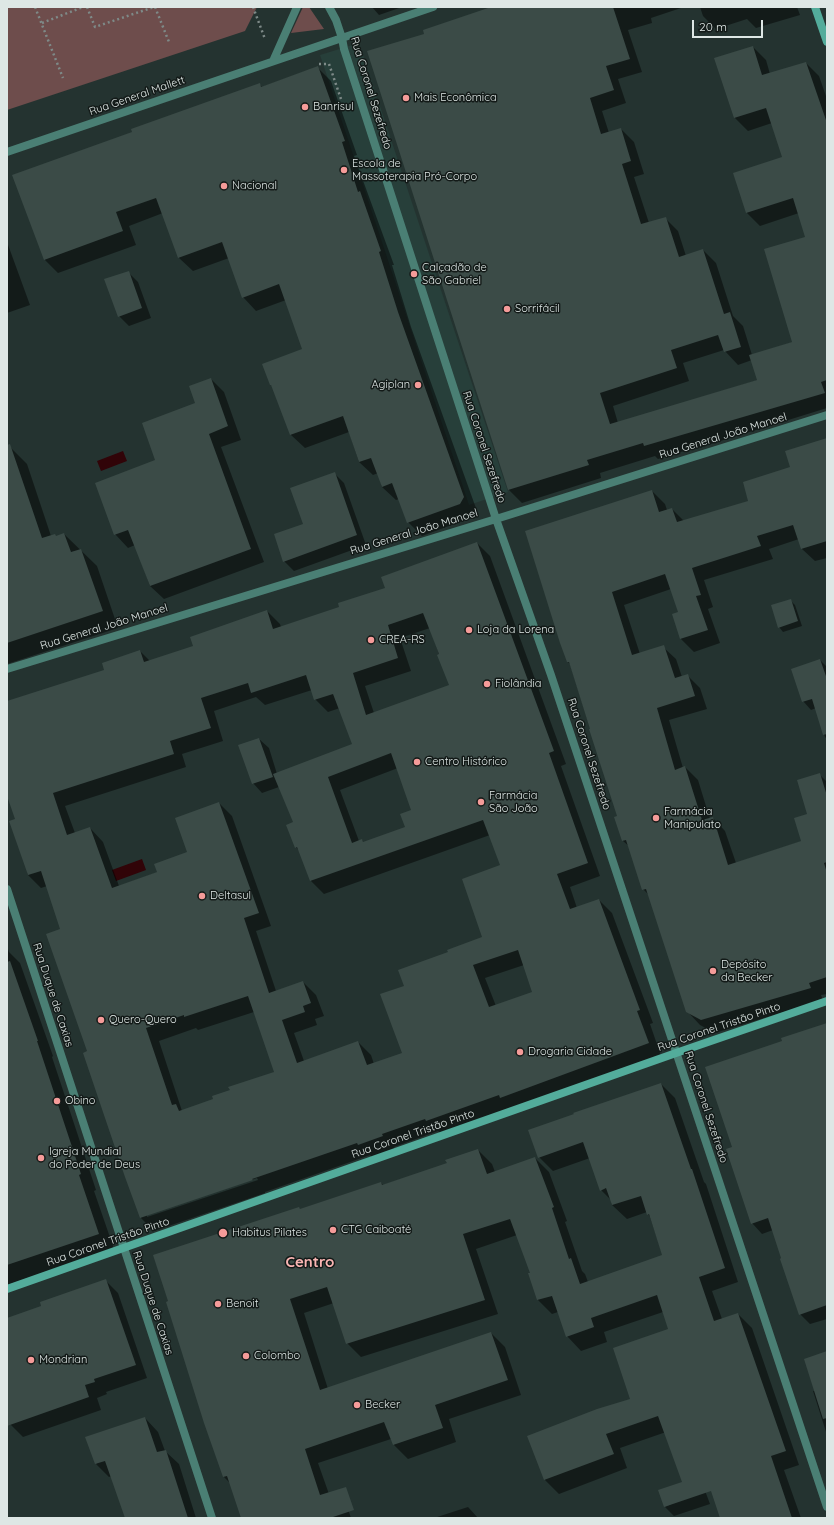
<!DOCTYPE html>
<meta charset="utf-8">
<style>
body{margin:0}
#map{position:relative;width:834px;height:1525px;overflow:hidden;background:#243330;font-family:Quicksand,sans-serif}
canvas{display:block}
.frame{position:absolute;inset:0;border:8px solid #dee7e5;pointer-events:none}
.scale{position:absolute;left:692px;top:20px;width:71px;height:18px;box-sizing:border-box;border:2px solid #dee7e5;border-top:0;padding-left:5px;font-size:12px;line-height:14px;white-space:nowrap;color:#dee7e5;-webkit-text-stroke:3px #131a18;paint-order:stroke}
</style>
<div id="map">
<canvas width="834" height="1525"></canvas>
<div class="frame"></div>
<div class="scale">20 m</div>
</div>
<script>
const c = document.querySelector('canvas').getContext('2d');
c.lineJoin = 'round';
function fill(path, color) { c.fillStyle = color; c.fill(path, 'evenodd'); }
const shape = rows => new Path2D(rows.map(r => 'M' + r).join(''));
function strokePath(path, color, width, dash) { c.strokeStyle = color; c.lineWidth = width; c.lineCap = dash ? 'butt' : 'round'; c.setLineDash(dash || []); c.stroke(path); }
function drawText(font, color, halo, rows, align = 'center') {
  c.font = font + ' Quicksand,sans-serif'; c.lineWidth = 3; c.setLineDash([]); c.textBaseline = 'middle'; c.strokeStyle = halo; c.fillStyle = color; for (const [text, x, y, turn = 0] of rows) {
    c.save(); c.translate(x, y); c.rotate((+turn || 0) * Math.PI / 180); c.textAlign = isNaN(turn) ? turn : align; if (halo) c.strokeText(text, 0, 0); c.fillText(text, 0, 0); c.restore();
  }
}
const built = shape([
 [359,43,508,492,469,505,320,55]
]);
const green = shape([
 [7,7,257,7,245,31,7,110],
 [303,7,309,7,324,29,291,33]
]);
const water = shape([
 [123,451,127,461,101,471,97,461],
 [142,859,146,870,116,881,112,870]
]);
const shadow = shape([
 [372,7,402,7,379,15],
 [496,7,684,7,651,18,652,23,628,30,642,72,618,79,626,103,602,111,609,133,621,129,634,142,644,174,634,177,649,223,665,218,678,231,686,256,703,250,716,263,733,316,743,326,752,355,793,342,807,237,799,213,760,226,747,213,735,173,783,158,772,123,748,131,735,118,716,59,753,47,766,60,770,74,806,63,819,76,827,99,827,408,698,448,697,447,658,459,655,456,600,473,601,478,522,503,509,490,393,130,426,35],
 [724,350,738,365,752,360,758,380,618,423,613,406,689,381,683,363],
 [700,7,797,7,800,15,756,28,747,19,716,29,703,16],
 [317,67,331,81,357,155,354,156,394,265,392,265,411,327,477,511,473,517,422,536,408,522,399,499,396,500,382,487,378,473,373,475,359,462,349,432,305,448,291,435,274,388,271,385,303,350,286,300,256,311,243,297,229,258,193,271,179,258,163,213,129,226,136,245,58,273,45,260,14,175,134,132,259,84,262,87],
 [7,242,30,305,7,313],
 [128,272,138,282,151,318,129,326,119,316],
 [211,379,224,392,241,440,221,447,264,562,164,599,150,586,135,545,128,548,115,534,157,461,196,404],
 [827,439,827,558,815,561,802,549,799,539,769,549,773,559,704,580,713,607,708,609,720,643,694,652,681,639,673,615,679,613,671,589,624,605,640,654,663,647,676,659,682,677,687,675,700,688,707,709,669,720,683,768,685,767,698,780,710,819,713,818,725,831,736,863,802,841,819,774,827,782,827,994,821,995,823,1000,715,1033,700,1025,687,1011,649,895,643,889,630,847,623,841,618,817,570,664,568,662,652,491,665,504,667,510,672,509,684,521,750,501],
 [11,448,27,464,51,536,57,537,64,534,97,566,118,628,7,664,7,449],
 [334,473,344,483,366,545,294,571,284,561,304,524],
 [477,543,490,556,566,764,561,766,600,876,570,887,577,908,599,900,612,913,653,1023,650,1024,661,1056,440,1133,438,1131,394,1147,395,1149,372,1158,370,1155,265,1192,265,1193,154,1231,141,1218,126,1177,88,1052,62,929,47,886,41,888,28,875,16,820,7,792,7,702,105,671,140,651,150,661,194,647,267,611,280,624,281,627,340,608,386,589],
 [430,628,450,686,374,713,365,686,411,671,400,638],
 [312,690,315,699,328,712,340,708,354,745,277,774,269,748,259,739,253,783,262,793,279,787,294,823,296,847,300,852,311,881,324,894,490,835,501,866,484,938,449,952,405,987,403,1054,374,1064,371,1055,358,1042,304,1061,294,1033,317,1025,315,1019,324,1016,316,995,303,982,276,991,256,931,271,926,232,816,219,803,188,852,158,872,119,886,103,842,90,828,75,833,65,806,186,767,182,754,223,741,214,711,256,697,265,705],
 [398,768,413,811,407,828,364,843,362,840,359,841,340,790],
 [524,965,534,992,496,1006,485,978],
 [254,1012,275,1072,215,1100,182,1111,159,1041,196,1028,198,1030],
 [257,1178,258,1180,147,1217,147,1215],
 [790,600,795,605,802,626,783,632,779,627],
 [820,660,827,667,827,739,825,737,816,708,811,710,803,701],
 [7,946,9,952,20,963,53,1056,52,1057,96,1190,94,1191,114,1249,7,1285],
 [827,1024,827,1319,810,1324,800,1314,773,1230,762,1234,752,1223,733,1148,783,1042],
 [661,1084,675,1098,704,1182,706,1184,738,1282,712,1291,722,1319,738,1314,752,1328,799,1465,784,1470,801,1518,748,1518,666,1432,620,1448,627,1468,559,1494,545,1480,529,1437,632,1399,669,1330,663,1312,604,1332,607,1342,581,1351,567,1336,558,1312,552,1314,538,1300,529,1274,531,1273,517,1235,476,1249,498,1314,361,1357,347,1343,334,1303,304,1313,328,1389,491,1333,505,1347,521,1395,449,1419,456,1442,408,1459,394,1445,391,1439,318,1463,329,1494,347,1506,351,1518,242,1518,230,1483,224,1477,299,1208,301,1210,381,1183,383,1185,448,1164,478,1150,492,1164,495,1172,535,1158,549,1172,567,1221,565,1222,582,1271,585,1274,588,1282,663,1256,650,1217,647,1212,627,1219,612,1205,611,1200,601,1190,590,1158,553,1171,539,1157],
 [105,1280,118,1293,147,1378,106,1392,107,1394,97,1398,101,1410,23,1437,7,1421,7,1319,43,1306],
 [827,1352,827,1435,813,1391,815,1391],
 [145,1418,158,1432,165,1451,179,1464,196,1518,126,1518,112,1476,109,1477,96,1464],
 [704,1488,710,1504,674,1516,665,1507],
 [468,1507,478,1518,434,1518]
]);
const building = shape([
 [491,7,613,7,630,59,606,66,614,90,590,98,601,134,621,128,631,161,622,164,641,224,666,217,679,257,703,249,724,314,730,312,741,347,724,352,718,335,671,350,677,368,600,393,610,424,757,380,749,355,792,342,764,249,805,237,793,198,746,213,733,173,782,157,766,108,734,118,714,58,753,46,762,75,806,62,827,123,827,380,821,382,825,393,644,446,643,443,587,460,589,465,508,490,367,51,424,34,423,30],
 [318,66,345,141,342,142,358,192,360,191,381,251,379,252,398,312,464,497,460,504,407,523,392,483,382,487,371,458,359,462,343,416,290,435,271,385,270,385,262,364,302,349,279,284,242,298,222,242,178,258,156,198,116,212,123,231,44,260,12,175,132,132,131,129,260,83,261,87],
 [129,271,142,308,118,317,104,279],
 [211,378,228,426,209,434,251,549,150,586,128,530,114,535,95,483,155,460,142,423,195,403,189,386],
 [827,438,827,541,801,549,793,525,757,536,761,546,692,568,701,595,696,596,708,630,680,639,672,614,678,612,665,574,612,592,632,655,664,645,675,678,688,674,695,696,657,708,675,770,685,766,702,820,713,817,728,865,801,841,794,818,807,814,797,780,820,773,827,796,827,862,824,863,827,873,827,977,809,983,811,988,701,1020,686,1012,646,889,642,890,626,840,622,841,614,817,617,816,589,729,590,729,569,662,567,662,560,643,525,531,652,490,659,512,672,508,677,522,748,501,743,482,790,467,785,451],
 [10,444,42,538,55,534,56,536,64,533,71,552,81,549,103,611,7,643,7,445],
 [335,472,357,535,283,562,274,534,303,524,290,488],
 [477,542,554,751,549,753,588,863,557,874,570,909,599,899,640,1010,637,1011,649,1043,500,1098,499,1095,426,1121,425,1119,382,1134,383,1136,358,1145,357,1143,252,1179,253,1180,140,1218,125,1177,83,1053,87,1051,46,934,60,929,41,871,28,875,9,821,15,819,7,796,7,701,104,670,102,663,140,650,144,662,193,646,190,637,267,610,273,629,339,607,338,603,385,588,381,577],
 [423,613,439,654,437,655,449,685,366,715,353,673,398,658,388,625],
 [306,675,314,700,333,694,352,744,273,774,293,822,286,825,295,848,297,847,310,881,483,820,500,865,462,879,482,937,447,950,448,952,398,970,404,986,380,994,402,1053,367,1065,358,1041,297,1063,282,1020,305,1012,303,1006,311,1003,303,981,269,993,244,918,259,913,219,802,175,818,187,852,154,864,157,872,112,888,90,827,67,835,53,793,174,754,170,741,211,728,201,698,248,683,251,693],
 [391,753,411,810,400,814,405,827,363,842,362,839,352,843,328,777],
 [518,950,532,992,489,1007,473,965],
 [248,996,274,1072,228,1087,230,1090,212,1096,213,1099,179,1111,176,1104,172,1105,146,1028,184,1015,184,1017],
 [791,599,798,621,778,628,771,605],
 [820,659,827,679,827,734,823,735,812,699,802,702,791,669],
 [259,738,273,777,252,784,238,745],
 [10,961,38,1041,37,1041,81,1174,79,1175,99,1234,7,1265,7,962],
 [827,1023,827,1305,799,1315,780,1259,781,1258,768,1218,751,1224,726,1149,732,1147,705,1067,782,1041,781,1038],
 [661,1083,691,1169,692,1169,725,1268,699,1277,714,1321,738,1313,786,1451,771,1456,792,1518,720,1518,711,1491,664,1507,658,1490,682,1482,658,1416,606,1434,614,1454,544,1480,527,1436,597,1409,630,1399,613,1348,668,1329,657,1295,591,1318,594,1327,566,1337,552,1296,537,1300,528,1273,530,1273,510,1219,463,1234,485,1300,346,1344,327,1287,290,1299,320,1390,491,1332,508,1380,435,1405,443,1428,393,1445,384,1422,305,1449,320,1495,346,1487,354,1510,330,1518,241,1518,227,1476,223,1477,204,1423,166,1302,168,1301,153,1255,299,1207,300,1209,381,1182,382,1185,447,1163,445,1160,478,1149,487,1174,535,1157,554,1207,552,1208,569,1259,571,1258,580,1284,662,1255,649,1214,647,1215,641,1196,612,1205,606,1188,600,1191,583,1142,538,1158,528,1130,574,1114,573,1113],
 [106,1279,136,1365,94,1379,95,1382,85,1385,89,1397,7,1426,7,1318,41,1306,40,1302],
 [827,1351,827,1418,823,1419,804,1359],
 [145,1417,157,1452,166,1450,188,1518,125,1518,105,1461,95,1464,85,1437]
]);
const path = shape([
 [35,7,63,78],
 [87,7,95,27,154,7],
 [155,7,169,42],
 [253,7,265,39],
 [42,23,83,7],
 [319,64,329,64,341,99]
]);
const street = shape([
 [329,7,336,20,342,38,344,49,496,519,551,675,827,1507],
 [273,61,297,7],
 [7,152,433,7],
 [7,669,496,519,827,415],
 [7,889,212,1518]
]);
const secondary = shape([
 [815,7,827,42],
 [7,1289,676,1053,827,1001]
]);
const markers = [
 [406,98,4,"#f59b99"],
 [305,107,4,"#f59b99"],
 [344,170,4,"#f59b99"],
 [224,186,4,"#f59b99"],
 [414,274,4,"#f59b99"],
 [507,309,4,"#f59b99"],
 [418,385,4,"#f59b99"],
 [469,630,4,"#f59b99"],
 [371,640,4,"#f59b99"],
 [487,684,4,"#f59b99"],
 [417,762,4,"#f59b99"],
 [481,802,4,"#f59b99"],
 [656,818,4,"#f59b99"],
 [202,896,4,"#f59b99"],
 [713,971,4,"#f59b99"],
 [101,1020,4,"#f59b99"],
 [520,1052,4,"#f59b99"],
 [57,1101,4,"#f59b99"],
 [41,1158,4,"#f59b99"],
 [333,1230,4,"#f59b99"],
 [223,1233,5,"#f59b99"],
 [218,1304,4,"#f59b99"],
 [246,1356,4,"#f59b99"],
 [31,1360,4,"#f59b99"],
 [357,1405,4,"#f59b99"]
];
const streetNames = [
 ["Rua Coronel Sezefredo",371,93,73],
 ["Rua General Mallett",137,96,-19],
 ["Rua General João Manoel",723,436,-17],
 ["Rua Coronel Sezefredo",484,447,72],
 ["Rua General João Manoel",414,532,-17],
 ["Rua General João Manoel",104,627,-17],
 ["Rua Coronel Sezefredo",589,754,72],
 ["Rua Duque de Caxias",53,995,72],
 ["Rua Coronel Tristão Pinto",719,1027,-19],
 ["Rua Coronel Sezefredo",706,1107,72],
 ["Rua Coronel Tristão Pinto",413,1134,-19],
 ["Rua Coronel Tristão Pinto",108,1242,-19],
 ["Rua Duque de Caxias",153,1303,72]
];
const poiNames = [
 ["Mais Econômica",414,98],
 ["Banrisul",313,107],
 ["Escola de",352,164],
 ["Massoterapia Pró-Corpo",352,177],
 ["Nacional",232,186],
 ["Calçadão de",422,268],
 ["São Gabriel",422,281],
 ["Sorrifácil",515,309],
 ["Agiplan",410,385,"right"],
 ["Loja da Lorena",477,630],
 ["CREA-RS",379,640],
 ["Fiolândia",495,684],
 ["Centro Histórico",425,762],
 ["Farmácia",489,796],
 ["São João",489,809],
 ["Farmácia",664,812],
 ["Manipulato",664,825],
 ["Deltasul",210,896],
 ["Depósito",721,965],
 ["da Becker",721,978],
 ["Quero-Quero",109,1020],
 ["Drogaria Cidade",528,1052],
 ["Obino",65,1101],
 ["Igreja Mundial",49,1152],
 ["do Poder de Deus",49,1165],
 ["CTG Caiboaté",341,1230],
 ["Habitus Pilates",232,1233],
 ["Benoit",226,1304],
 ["Colombo",254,1356],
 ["Mondrian",39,1360],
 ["Becker",365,1405]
];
const districtNames = [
 ["Centro",310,1262]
];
fill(built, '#273f3a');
fill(green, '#6e4d4c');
fill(water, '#310408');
fill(shadow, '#0007');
fill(building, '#3b4b47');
strokePath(path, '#7e8a88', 2.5, [2, 3]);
strokePath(street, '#4a7f74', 8);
strokePath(secondary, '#53ac9b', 8);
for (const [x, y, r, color] of markers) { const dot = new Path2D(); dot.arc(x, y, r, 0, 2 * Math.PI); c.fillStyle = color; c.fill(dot); strokePath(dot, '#131a18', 1.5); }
drawText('11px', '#dee7e5', '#131a18', streetNames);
drawText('11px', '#dee7e5', '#131a18', poiNames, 'left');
drawText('bold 15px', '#fab5b3', '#131a18', districtNames);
</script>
